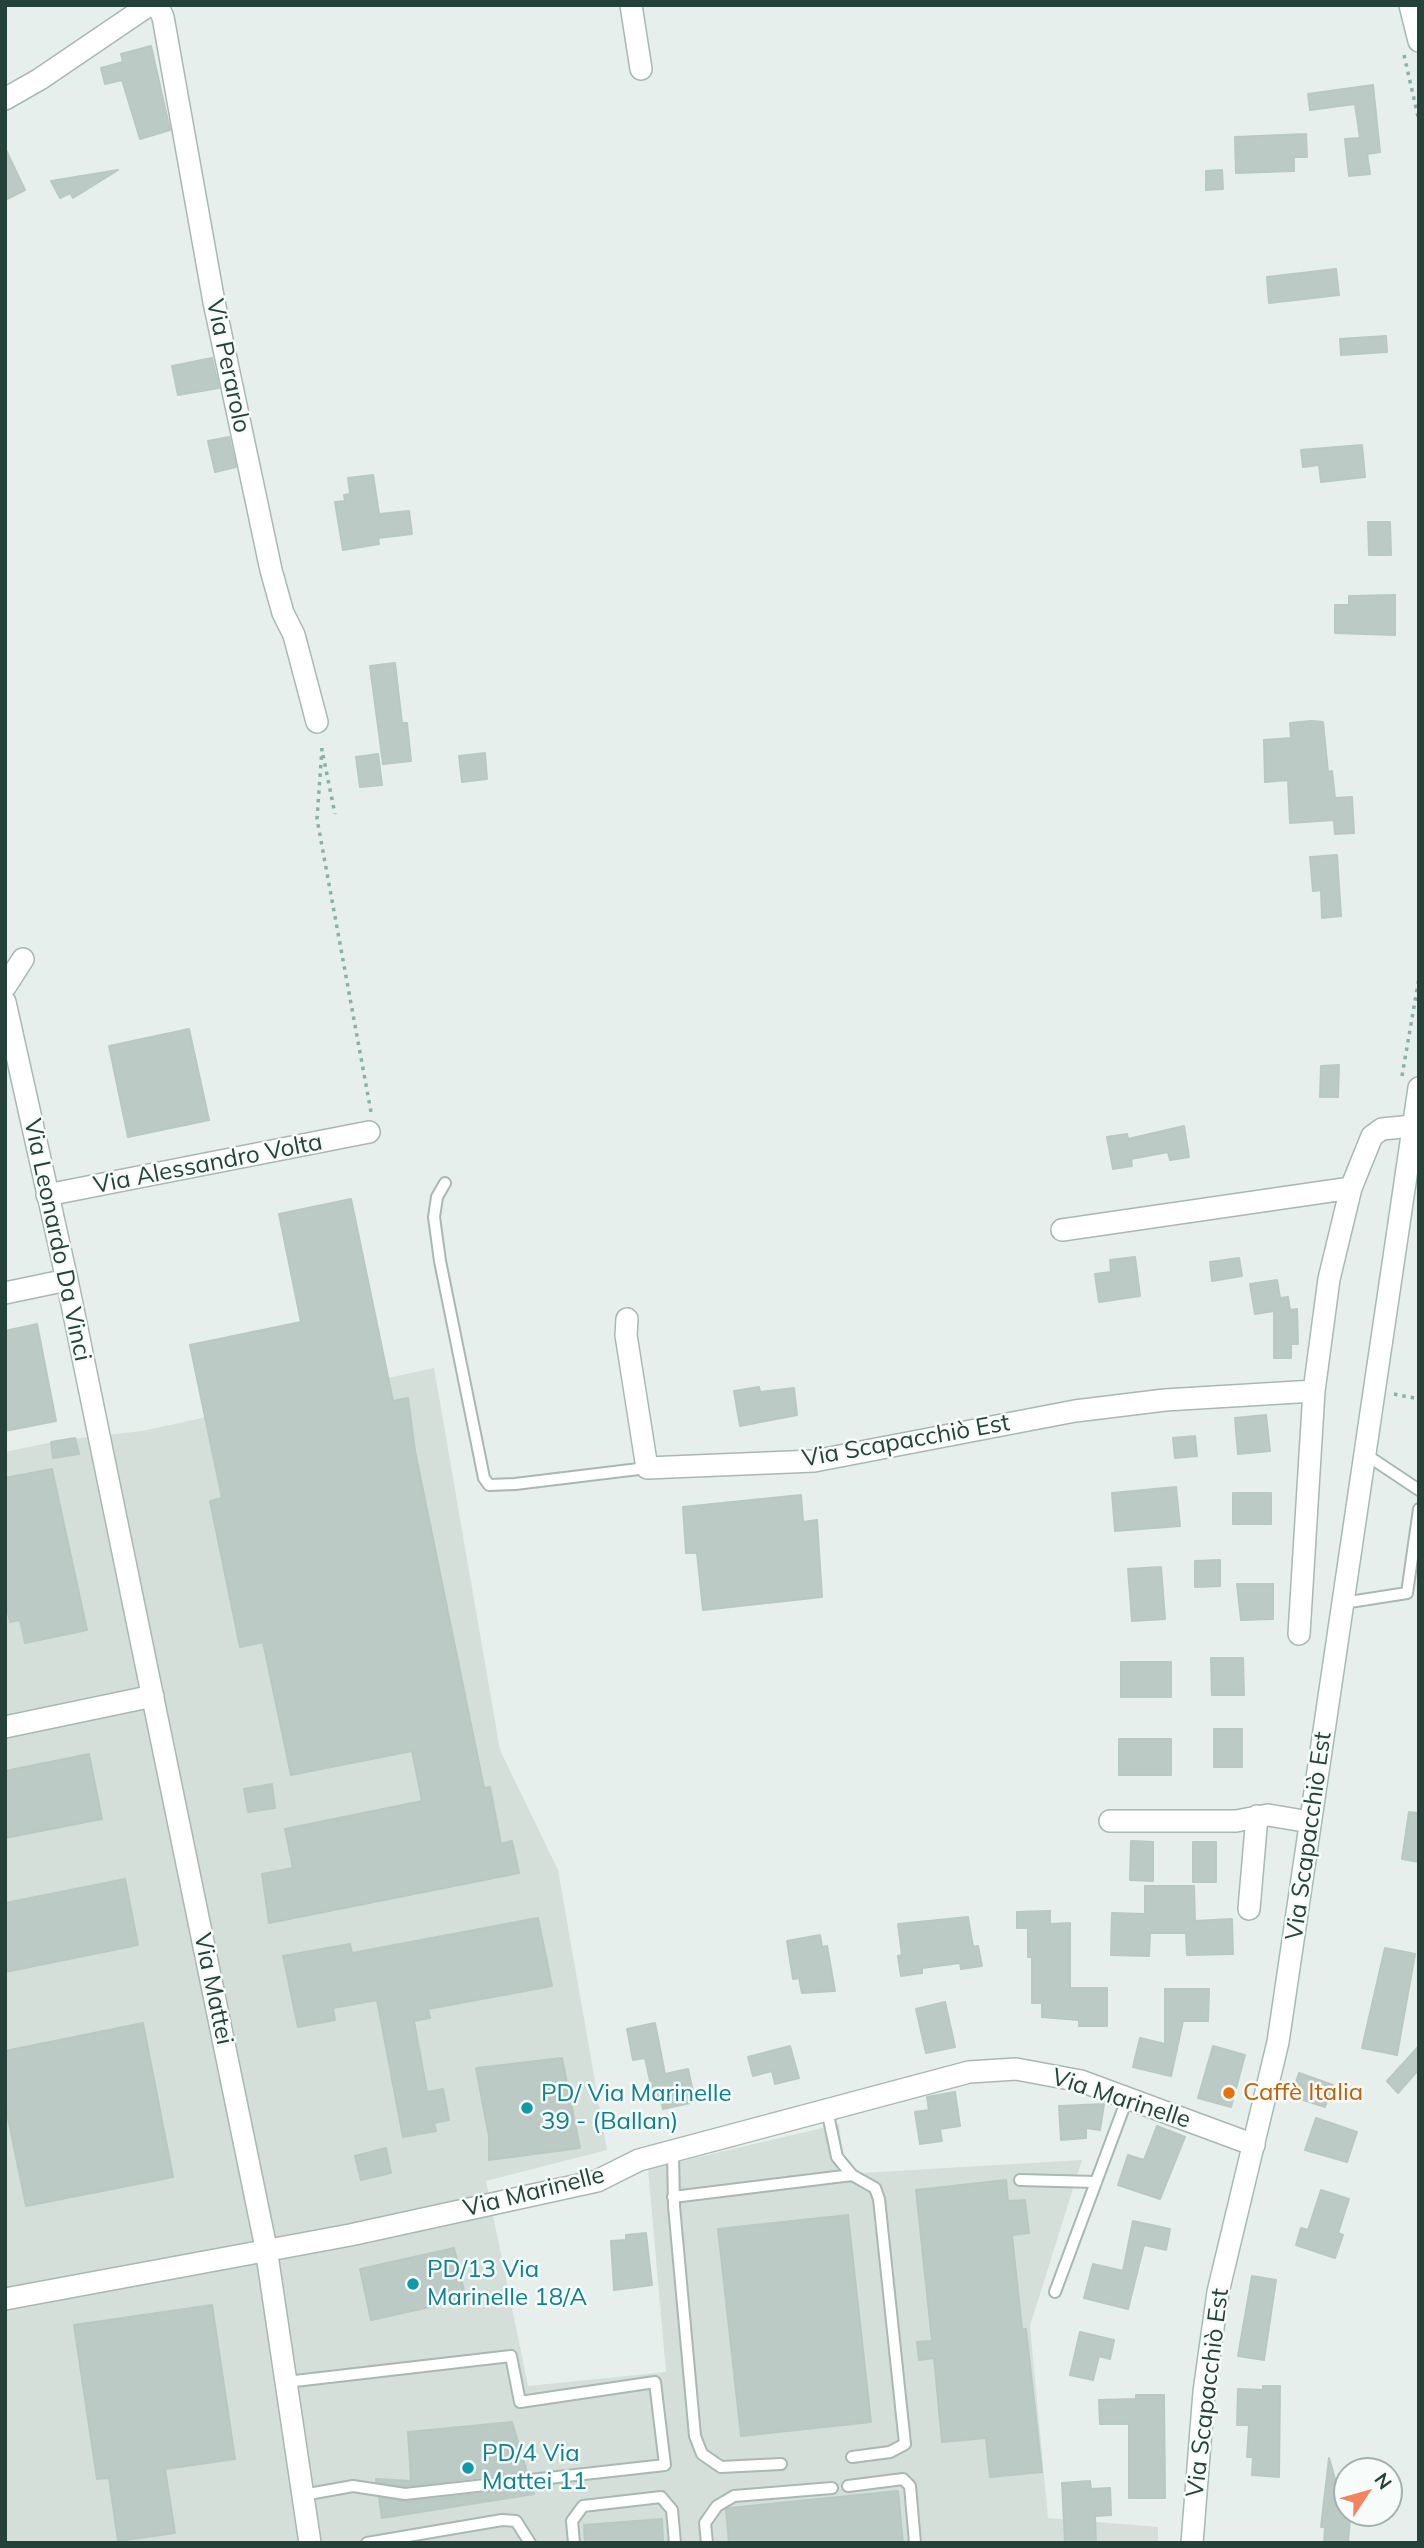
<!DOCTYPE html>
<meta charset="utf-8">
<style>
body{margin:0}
#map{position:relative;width:1424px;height:2548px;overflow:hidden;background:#e6efeb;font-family:Mulish,sans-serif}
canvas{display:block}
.frame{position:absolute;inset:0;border:7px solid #24423a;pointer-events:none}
.north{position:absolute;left:1333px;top:2457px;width:70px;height:70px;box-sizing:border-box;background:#f7fbf9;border:2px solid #a3b1ad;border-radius:50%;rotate:54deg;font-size:19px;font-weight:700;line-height:28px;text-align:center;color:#24423a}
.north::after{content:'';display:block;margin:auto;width:24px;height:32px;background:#f4845f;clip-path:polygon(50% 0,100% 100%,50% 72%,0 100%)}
</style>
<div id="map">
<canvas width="1424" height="2548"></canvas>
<div class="frame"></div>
<div class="north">N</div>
</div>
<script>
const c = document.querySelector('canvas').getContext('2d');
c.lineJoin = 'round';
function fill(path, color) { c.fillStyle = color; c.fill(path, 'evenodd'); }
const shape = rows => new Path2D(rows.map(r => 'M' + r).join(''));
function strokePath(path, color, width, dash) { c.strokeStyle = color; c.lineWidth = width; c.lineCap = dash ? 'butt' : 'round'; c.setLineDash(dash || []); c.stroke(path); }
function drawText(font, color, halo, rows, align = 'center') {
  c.font = font + ' Mulish,sans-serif'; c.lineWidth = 5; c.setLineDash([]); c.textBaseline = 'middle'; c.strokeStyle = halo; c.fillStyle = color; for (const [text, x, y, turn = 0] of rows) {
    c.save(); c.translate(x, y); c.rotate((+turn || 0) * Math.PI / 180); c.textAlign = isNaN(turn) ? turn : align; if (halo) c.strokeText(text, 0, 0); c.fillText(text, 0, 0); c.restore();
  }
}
const built = shape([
 [434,1368,500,1750,558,1870,607,2150,486,2181,528,2386,666,2372,648,2169,839,2124,845,2174,1082,2160,1030,2326,1048,2518,1158,2527,1158,2543,5,2543,5,1452,62,1440,142,1431]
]);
const building = shape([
 [151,46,170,130,140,139,122,80,105,84,101,68,123,62,121,54,151,46],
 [1373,85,1380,152,1367,154,1370,174,1349,176,1345,139,1360,138,1355,104,1310,110,1308,94,1373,85],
 [1306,134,1307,157,1294,157,1294,171,1236,173,1235,137,1306,134],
 [5,148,25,190,5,200,5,148],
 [118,170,73,198,70,193,60,198,51,181,118,170],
 [1222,170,1223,189,1206,190,1206,171,1222,170],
 [1336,269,1339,295,1269,303,1267,277,1336,269],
 [1386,336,1387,352,1341,355,1340,339,1386,336],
 [212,358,219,388,178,395,172,366,212,358],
 [229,437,236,467,215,472,208,441,229,437],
 [1362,445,1365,477,1321,482,1319,465,1303,467,1301,450,1362,445],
 [373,475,379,514,409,511,412,534,378,538,379,544,343,550,335,502,345,501,344,495,350,494,348,478,373,475],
 [1368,522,1390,522,1391,555,1369,555,1368,522],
 [1395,595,1395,635,1335,633,1335,605,1349,605,1349,596,1395,595],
 [395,663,402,723,407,723,411,761,383,764,370,666,395,663],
 [1311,721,1323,722,1328,772,1332,771,1335,798,1352,797,1354,833,1335,834,1334,820,1290,823,1288,780,1265,782,1264,740,1291,738,1290,723,1311,721],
 [485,753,487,779,462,782,459,756,485,753],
 [378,754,382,785,360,787,356,757,378,754],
 [1337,855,1341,916,1322,918,1321,890,1313,891,1310,857,1337,855],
 [189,1029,209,1120,128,1137,109,1046,189,1029],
 [1339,1065,1338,1097,1320,1097,1321,1066,1339,1065],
 [1184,1126,1189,1157,1170,1160,1168,1152,1131,1159,1132,1166,1113,1169,1107,1137,1127,1134,1128,1139,1184,1126],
 [351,1199,393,1401,408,1398,415,1451,484,1788,490,1787,501,1844,512,1841,519,1873,269,1923,262,1874,293,1868,285,1829,422,1801,412,1751,291,1775,263,1642,240,1647,210,1501,222,1498,190,1345,301,1322,279,1214,351,1199],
 [1135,1257,1140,1296,1099,1302,1095,1274,1111,1272,1110,1260,1135,1257],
 [1239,1258,1242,1276,1212,1281,1210,1262,1239,1258],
 [1277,1280,1280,1298,1288,1297,1290,1310,1297,1309,1298,1344,1291,1344,1291,1358,1274,1358,1274,1311,1255,1314,1250,1284,1277,1280],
 [37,1324,56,1421,5,1431,5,1331,37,1324],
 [759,1387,760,1392,794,1388,797,1415,740,1426,734,1391,759,1387],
 [1266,1415,1270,1451,1238,1454,1235,1418,1266,1415],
 [1195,1436,1197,1456,1175,1458,1173,1438,1195,1436],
 [75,1438,79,1454,53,1458,51,1442,75,1438],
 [52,1469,87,1630,25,1643,20,1620,10,1622,5,1600,5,1478,52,1469],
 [1176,1487,1180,1526,1115,1531,1112,1493,1176,1487],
 [1233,1493,1271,1493,1271,1524,1233,1524,1233,1493],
 [801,1495,803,1522,817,1520,822,1597,703,1610,697,1553,686,1553,683,1507,801,1495],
 [1220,1560,1220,1586,1195,1587,1195,1561,1220,1560],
 [1161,1567,1165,1619,1132,1621,1128,1569,1161,1567],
 [1237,1584,1273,1584,1273,1619,1241,1620,1237,1584],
 [1211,1658,1243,1658,1244,1695,1212,1695,1211,1658],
 [1121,1662,1171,1662,1171,1697,1121,1697,1121,1662],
 [1214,1729,1242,1729,1242,1767,1214,1767,1214,1729],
 [1119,1739,1171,1739,1171,1775,1119,1775,1119,1739],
 [89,1754,102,1819,5,1838,5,1771,89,1754],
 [272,1784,275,1808,248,1812,244,1789,272,1784],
 [1409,1812,1419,1813,1419,1862,1402,1859,1409,1812],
 [1131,1841,1153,1842,1153,1881,1130,1880,1131,1841],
 [1193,1842,1216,1842,1216,1882,1193,1882,1193,1842],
 [125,1879,138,1945,5,1972,5,1903,125,1879],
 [1145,1886,1194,1886,1195,1921,1232,1919,1233,1954,1187,1955,1186,1933,1150,1933,1149,1956,1111,1955,1112,1913,1145,1914,1145,1886],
 [1050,1911,1050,1924,1070,1923,1070,1988,1107,1988,1107,2026,1079,2026,1079,2020,1042,2017,1042,2003,1032,2003,1032,1957,1028,1957,1028,1928,1017,1928,1017,1912,1050,1911],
 [968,1917,973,1947,978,1946,982,1966,961,1969,960,1963,922,1968,922,1973,901,1976,898,1956,902,1955,898,1924,968,1917],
 [538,1918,552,1986,428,2009,430,2018,414,2021,427,2092,443,2089,449,2120,434,2123,436,2131,403,2137,377,2000,333,2008,335,2020,298,2027,283,1956,350,1944,352,1953,538,1918],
 [820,1935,822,1947,827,1946,835,1991,802,1993,799,1978,793,1979,787,1941,820,1935],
 [1385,1948,1415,1954,1397,2055,1362,2048,1385,1948],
 [1165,1989,1209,1989,1208,2021,1183,2021,1171,2076,1133,2067,1140,2038,1165,2044,1165,1989],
 [945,2002,955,2047,926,2053,916,2009,945,2002],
 [143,2023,173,2177,26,2206,5,2103,5,2051,143,2023],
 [655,2023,665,2074,688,2069,695,2101,690,2103,663,2109,660,2097,654,2099,645,2058,633,2060,627,2029,655,2023],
 [790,2046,799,2078,775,2084,772,2071,753,2076,748,2057,790,2046],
 [1213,2046,1245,2055,1231,2107,1198,2098,1213,2046],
 [1419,2046,1419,2069,1398,2093,1387,2081,1419,2046],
 [562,2058,580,2148,489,2160,489,2137,476,2068,562,2058],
 [1299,2073,1333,2085,1325,2107,1291,2096,1299,2073],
 [955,2092,960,2126,940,2129,942,2141,920,2144,915,2112,929,2110,927,2097,955,2092],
 [1104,2104,1100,2130,1086,2128,1086,2138,1061,2140,1059,2106,1104,2104],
 [1316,2118,1357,2132,1347,2162,1305,2150,1316,2118],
 [1157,2126,1185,2137,1160,2199,1118,2185,1128,2155,1144,2160,1157,2126],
 [386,2148,391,2173,361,2180,355,2156,386,2148],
 [1006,2180,1008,2201,1025,2200,1029,2233,1012,2235,1022,2329,1026,2329,1042,2472,990,2477,986,2438,942,2442,934,2358,919,2360,917,2342,932,2341,916,2190,1006,2180],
 [1321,2190,1349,2199,1338,2233,1343,2235,1335,2258,1296,2245,1301,2228,1308,2230,1321,2190],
 [848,2215,871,2422,741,2436,718,2229,848,2215],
 [1133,2221,1170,2229,1166,2250,1144,2245,1128,2309,1084,2298,1093,2264,1123,2271,1133,2221],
 [646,2233,652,2285,614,2290,611,2241,626,2240,626,2235,646,2233],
 [454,2248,466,2299,371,2320,360,2269,454,2248],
 [1252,2276,1276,2280,1264,2360,1238,2356,1252,2276],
 [212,2305,235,2459,165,2469,175,2533,118,2541,109,2478,97,2479,74,2325,212,2305],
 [1080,2332,1114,2340,1110,2359,1099,2356,1093,2380,1070,2375,1080,2332],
 [1263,2386,1280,2386,1279,2477,1252,2475,1253,2457,1247,2457,1249,2425,1237,2425,1238,2389,1263,2390,1263,2386],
 [1136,2395,1164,2395,1165,2498,1129,2498,1129,2424,1100,2424,1099,2400,1136,2399,1136,2395],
 [512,2422,527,2472,405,2486,376,2482,376,2479,411,2481,408,2432,512,2422],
 [1329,2458,1346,2518,1350,2518,1348,2543,1324,2543,1325,2527,1321,2527,1329,2458],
 [1090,2481,1091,2489,1110,2488,1111,2515,1095,2516,1096,2543,1065,2543,1062,2483,1090,2481],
 [532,2488,534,2494,382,2518,379,2498,406,2502,532,2488],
 [898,2491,903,2543,729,2543,726,2510,729,2508,898,2491],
 [662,2519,663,2543,585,2543,584,2525,662,2519]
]);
const path = shape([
 [1404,55,1419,121],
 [322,748,317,819,371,1112],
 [323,755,335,814],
 [1402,1076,1419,978],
 [1394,1394,1419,1399]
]);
const service = shape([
 [445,1183,437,1197,434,1217,440,1261,484,1478,489,1485,515,1484,647,1468],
 [1365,1454,1419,1490],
 [1343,1603,1407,1593,1419,1509],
 [827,2110,837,2157,852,2175,875,2188,879,2199,905,2444,890,2452,852,2457],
 [673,2151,674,2206,695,2436,702,2454,721,2467,781,2464],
 [1020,2180,1096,2182],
 [673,2197,852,2175],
 [1055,2292,1127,2099],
 [286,2382,511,2356,520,2402,655,2382,665,2465,405,2494,353,2486,303,2495],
 [848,2486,903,2479,910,2486,915,2543],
 [367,2543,502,2520,516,2521,530,2543],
 [574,2543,572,2521,583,2506,661,2497,672,2510,675,2543],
 [707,2543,705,2523,717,2506,734,2496,832,2488]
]);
const minor = shape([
 [157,5,163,17,214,302,271,570,283,613,294,635,317,722],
 [631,5,641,69],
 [5,99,40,79,149,5],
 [5,987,23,959],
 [5,1002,67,1280,266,2248,310,2543],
 [47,1195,369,1132],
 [1062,1230,1351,1188],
 [5,1293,67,1280],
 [627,1319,626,1335,647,1468,814,1461,1075,1411,1165,1400,1314,1391],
 [1299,1634,1314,1391,1329,1279,1351,1188,1372,1136,1382,1129,1413,1126],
 [5,1727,153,1696],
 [1110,1821,1236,1821,1268,1815,1310,1822],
 [1249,1909,1257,1816],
 [5,2299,350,2235,597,2181,639,2160,969,2072,1016,2069,1081,2081,1254,2145]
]);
const secondary = shape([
 [1410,5,1419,41],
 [1192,2543,1204,2392,1218,2292,1278,2042,1419,1088]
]);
const markers = [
 [1229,2093,7,"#e8710a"],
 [527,2108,7,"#0f9aa8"],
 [413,2284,7,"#0f9aa8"],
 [468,2468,7,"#0f9aa8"]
];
const streetNames = [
 ["Via Perarolo",228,366,78],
 ["Via Alessandro Volta",208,1164,-11],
 ["Via Leonardo Da Vinci",57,1240,78],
 ["Via Scapacchiò Est",906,1441,-10],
 ["Via Scapacchiò Est",1309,1836,-82],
 ["Via Mattei",213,1989,78],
 ["Via Marinelle",1121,2099,18],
 ["Via Marinelle",534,2192,-14],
 ["Via Scapacchiò Est",1208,2393,-83]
];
const foodNames = [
 ["Caffè Italia",1243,2093]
];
const cultureNames = [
 ["PD/ Via Marinelle",541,2094],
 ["39 - (Ballan)",541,2122],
 ["PD/13 Via",427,2270],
 ["Marinelle 18/A",427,2298],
 ["PD/4 Via",482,2454],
 ["Mattei 11",482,2482]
];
fill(built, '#d4dfda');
fill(building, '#bbcac4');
strokePath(building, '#b8c9c2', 2);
strokePath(service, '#a8b8b2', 14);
strokePath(minor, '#a8b8b2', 24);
strokePath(secondary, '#a4bbb3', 24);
strokePath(path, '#86b3a5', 3.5, [3.5, 5]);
strokePath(service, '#fff', 10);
strokePath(minor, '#fff', 21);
strokePath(secondary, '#fff', 21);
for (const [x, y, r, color] of markers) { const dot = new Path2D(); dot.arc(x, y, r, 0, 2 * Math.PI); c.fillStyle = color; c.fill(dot); strokePath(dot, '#f7fbf9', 2.5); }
drawText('24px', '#24423a', '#f7fbf9', streetNames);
drawText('24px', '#c56008', '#f7fbf9', foodNames, 'left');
drawText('24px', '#0d838f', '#f7fbf9', cultureNames, 'left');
</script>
